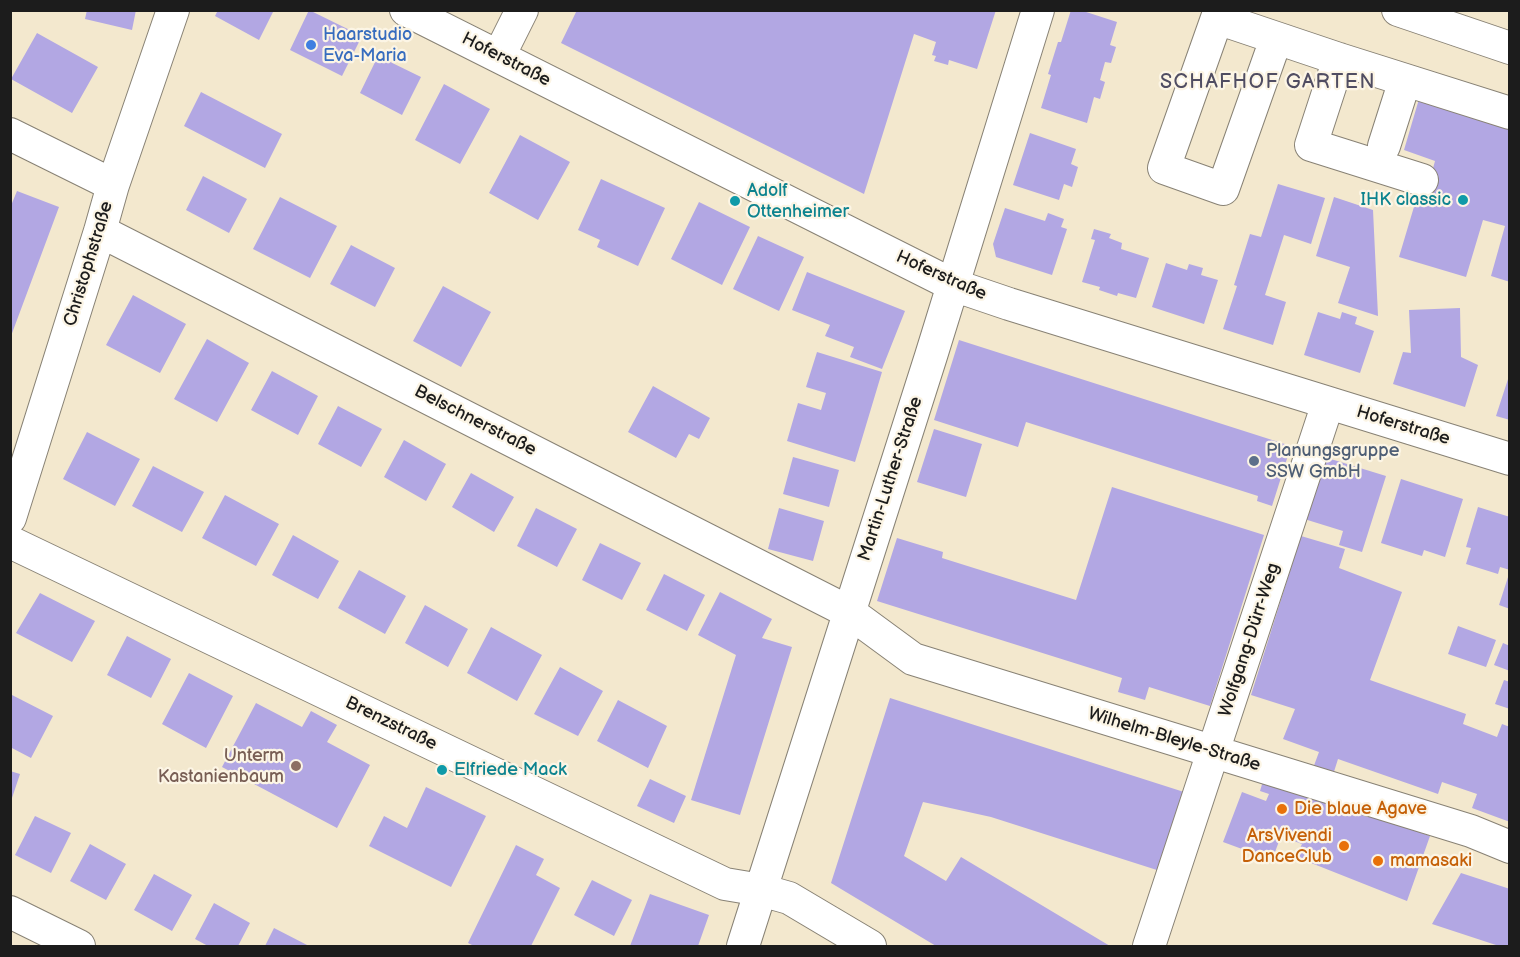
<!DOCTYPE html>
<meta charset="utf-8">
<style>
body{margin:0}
#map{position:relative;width:1520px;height:957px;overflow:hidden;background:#f3e8ce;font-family:"Balsamiq Sans",sans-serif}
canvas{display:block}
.frame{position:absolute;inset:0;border:12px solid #1c1c1c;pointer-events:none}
</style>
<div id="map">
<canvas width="1520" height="957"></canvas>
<div class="frame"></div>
</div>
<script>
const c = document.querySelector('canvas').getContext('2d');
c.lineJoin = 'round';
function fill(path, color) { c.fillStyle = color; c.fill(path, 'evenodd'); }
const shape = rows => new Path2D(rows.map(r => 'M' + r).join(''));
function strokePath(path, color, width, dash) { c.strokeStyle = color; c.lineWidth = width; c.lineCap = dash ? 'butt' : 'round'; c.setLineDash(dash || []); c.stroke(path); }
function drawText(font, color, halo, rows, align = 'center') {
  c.font = font + ' "Balsamiq Sans",sans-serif'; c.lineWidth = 4.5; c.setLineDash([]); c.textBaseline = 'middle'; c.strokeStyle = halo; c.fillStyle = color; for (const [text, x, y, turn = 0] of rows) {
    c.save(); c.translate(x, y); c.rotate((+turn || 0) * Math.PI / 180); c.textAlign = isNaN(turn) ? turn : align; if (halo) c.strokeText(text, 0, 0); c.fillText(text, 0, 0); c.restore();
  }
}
const building = shape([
 [87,10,136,10,132,30,85,19],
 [218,10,274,10,259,40,215,16],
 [309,10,362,36,342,76,290,50],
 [577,10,996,10,977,69,949,60,948,65,934,61,936,56,932,55,936,42,914,34,864,194,561,43],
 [1071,10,1080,10,1117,22,1110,45,1116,47,1111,63,1105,62,1100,80,1105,82,1100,99,1094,97,1087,123,1041,108,1051,75,1048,74,1058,42,1061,42],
 [37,33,98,67,72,113,11,79],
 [378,56,421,77,402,115,360,93],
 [444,84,490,109,460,164,415,140],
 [201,92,282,134,265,168,184,126],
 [1419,99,1510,128,1510,282,1491,276,1505,226,1483,220,1466,277,1399,257,1422,180,1432,172,1435,161,1404,150],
 [1030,133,1076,149,1071,164,1078,167,1072,187,1064,184,1059,200,1013,185],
 [520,135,570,162,538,220,489,193],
 [203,176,247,199,229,233,186,210],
 [601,179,665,208,638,266,597,247,600,240,578,230],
 [1278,184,1325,198,1311,244,1284,235,1265,295,1286,302,1273,345,1223,329,1237,286,1234,285,1250,234,1261,237],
 [17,191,59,207,11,336,10,208],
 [280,197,337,226,310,278,253,249],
 [1334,197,1373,210,1378,316,1338,303,1350,267,1316,256],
 [699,202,750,227,722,285,671,259],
 [1005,208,1045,221,1048,213,1064,219,1061,227,1067,229,1052,275,996,257,993,244],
 [1094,229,1111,234,1109,238,1122,243,1121,249,1149,258,1136,298,1118,293,1117,296,1099,290,1100,287,1082,282,1095,240,1091,239],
 [758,236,804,257,779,311,733,289],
 [351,245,395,268,375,307,330,284],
 [1166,263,1187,270,1189,264,1203,268,1201,275,1218,280,1204,324,1152,307],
 [807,272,905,311,882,369,850,357,854,347,825,336,830,325,792,310],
 [443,286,491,312,461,367,413,341],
 [133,295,186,324,160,373,106,345],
 [1460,308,1461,357,1478,365,1465,407,1393,384,1403,352,1411,353,1409,310],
 [1318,312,1340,319,1342,312,1357,317,1355,324,1374,331,1360,373,1304,355],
 [207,339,249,363,217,422,174,399],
 [959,340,1291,446,1272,506,1257,501,1258,496,1026,422,1018,447,934,420],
 [817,352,882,372,855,462,787,441,798,403,821,410,826,393,806,387],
 [272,371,318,396,298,435,251,410],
 [1509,376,1510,376,1510,420,1496,416],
 [653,386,710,418,699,439,689,434,676,458,628,432],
 [338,406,382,429,361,467,318,444],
 [934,429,982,444,966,497,917,482],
 [87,432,140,459,115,506,63,479],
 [404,440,446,464,426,501,384,477],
 [1321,456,1386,476,1362,552,1339,545,1343,531,1301,518],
 [793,457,839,470,829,507,783,494],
 [153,466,204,492,182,532,132,506],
 [471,473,514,497,494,532,452,507],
 [1401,479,1463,499,1445,557,1424,550,1422,556,1381,543],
 [1112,487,1264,535,1210,706,1149,687,1145,700,1118,692,1122,678,877,601,897,538,943,552,942,558,1076,600],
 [225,495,279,524,256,566,202,538],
 [1478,507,1510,517,1510,570,1500,567,1498,574,1466,564,1471,548,1466,547],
 [536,508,577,529,557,567,517,546],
 [779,508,824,521,813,561,768,549],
 [293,535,339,561,318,599,272,575],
 [1301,536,1345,549,1339,568,1402,592,1370,680,1466,714,1463,724,1497,737,1502,724,1510,727,1510,822,1472,808,1477,794,1442,782,1438,794,1338,759,1332,778,1312,771,1319,752,1283,739,1295,709,1251,695],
 [600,543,641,563,622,600,582,580],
 [359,570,406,596,385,634,338,608],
 [664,574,705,595,687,631,646,610],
 [1509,574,1510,574,1510,609,1499,605],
 [720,592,772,619,762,638,792,647,740,815,691,800,736,655,698,635],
 [40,593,95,621,72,662,16,633],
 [425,605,468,629,448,667,405,643],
 [1458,626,1496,640,1486,667,1448,654],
 [491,627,542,655,517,701,467,673],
 [127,636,171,659,151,698,107,675],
 [1503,643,1510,646,1510,671,1494,665],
 [560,667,603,691,578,736,534,714],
 [189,673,233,696,206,748,162,724],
 [1504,680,1510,682,1510,709,1495,704],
 [10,694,53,716,31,758,10,747],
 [890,698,1184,792,1160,871,991,817,923,802,904,856,946,881,961,857,1110,946,936,946,831,883],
 [618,700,667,726,648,768,597,741],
 [256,703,302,727,311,711,337,725,327,742,370,765,337,828,222,767],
 [10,771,20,774,11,801,10,801],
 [650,779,686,796,674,823,637,806],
 [1263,781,1335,806,1336,803,1430,836,1407,901,1296,857,1302,844,1281,836,1272,860,1223,842,1242,792,1266,801,1269,794,1260,791],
 [426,787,486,816,451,887,369,846,384,816,407,828],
 [35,816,71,833,51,873,15,855],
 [90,844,126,864,106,900,70,881],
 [516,845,544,859,536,875,560,888,531,946,474,946,468,943],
 [1461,873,1510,889,1510,946,1499,946,1432,924],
 [154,874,192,895,172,931,134,910],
 [592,880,632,900,614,936,574,915],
 [650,894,709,915,698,946,630,946],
 [214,903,250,923,238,946,208,946,195,939],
 [274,928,309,946,265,946]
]);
const minor = shape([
 [406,10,953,285,1009,304,1510,459],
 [1398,10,1510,48],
 [1276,39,1223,189,1164,168,1217,18,1339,59,1510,113],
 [499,56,522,10],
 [1339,59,1311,145,1422,180],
 [10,134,113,185],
 [1384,146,1405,80],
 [100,231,849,612,913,659,1471,831,1510,847],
 [10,518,100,231,113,185,173,10],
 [10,542,725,884,761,890,789,898,870,946],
 [10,912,79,946],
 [743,946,931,356,1038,10],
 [1149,946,1328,403]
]);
const markers = [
 [311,45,6,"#3f7fe0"],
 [1463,200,6,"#0f9aa8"],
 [735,201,6,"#0f9aa8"],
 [1254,461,6,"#5c6f8a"],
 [296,766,6,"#8d6e63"],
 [442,770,6,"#0f9aa8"],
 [1282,809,6,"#e8710a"],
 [1344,846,6,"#e8710a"],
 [1378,861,6,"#e8710a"]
];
const shopNames = [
 ["Haarstudio",323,35],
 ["Eva-Maria",323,56]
];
const streetNames = [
 ["Hoferstraße",506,60,27],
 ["Christophstraße",89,264,-73],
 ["Hoferstraße",941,276,24],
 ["Belschnerstraße",475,421,27],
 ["Hoferstraße",1403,426,17],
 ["Martin-Luther-Straße",891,479,-72],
 ["Wolfgang-Dürr-Weg",1250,640,-72],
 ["Brenzstraße",391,724,26],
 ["Wilhelm-Bleyle-Straße",1174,740,17]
];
const cultureNames = [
 ["Adolf",747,191],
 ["Ottenheimer",747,212],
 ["IHK classic",1451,200,"right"],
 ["Elfriede Mack",454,770]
];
const serviceNames = [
 ["Planungsgruppe",1266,451],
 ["SSW GmbH",1266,472]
];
const educationNames = [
 ["Unterm",284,756],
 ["Kastanienbaum",284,777]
];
const foodNames = [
 ["Die blaue Agave",1294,809],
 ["ArsVivendi",1332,836,"right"],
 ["DanceClub",1332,857,"right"],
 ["mamasaki",1390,861]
];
const neighbourhoodNames = [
 ["SCHAFHOF GARTEN",1268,83]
];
fill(building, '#b2a7e3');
strokePath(minor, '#888275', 34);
strokePath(minor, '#fff', 32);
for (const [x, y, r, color] of markers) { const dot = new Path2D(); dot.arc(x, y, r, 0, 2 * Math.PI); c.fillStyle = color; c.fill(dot); strokePath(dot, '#fcf5e5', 2); }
drawText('18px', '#366cbe', '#fcf5e5', shopNames, 'left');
drawText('18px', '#1c1c1c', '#fcf5e5', streetNames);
drawText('18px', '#0d838f', '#fcf5e5', cultureNames, 'left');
drawText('18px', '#4e5e75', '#fcf5e5', serviceNames, 'left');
drawText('18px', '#785e54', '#fcf5e5', educationNames, 'right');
drawText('18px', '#c56008', '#fcf5e5', foodNames, 'left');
c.letterSpacing = '1.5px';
drawText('20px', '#504d62', '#fcf5e5', neighbourhoodNames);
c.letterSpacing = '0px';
</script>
